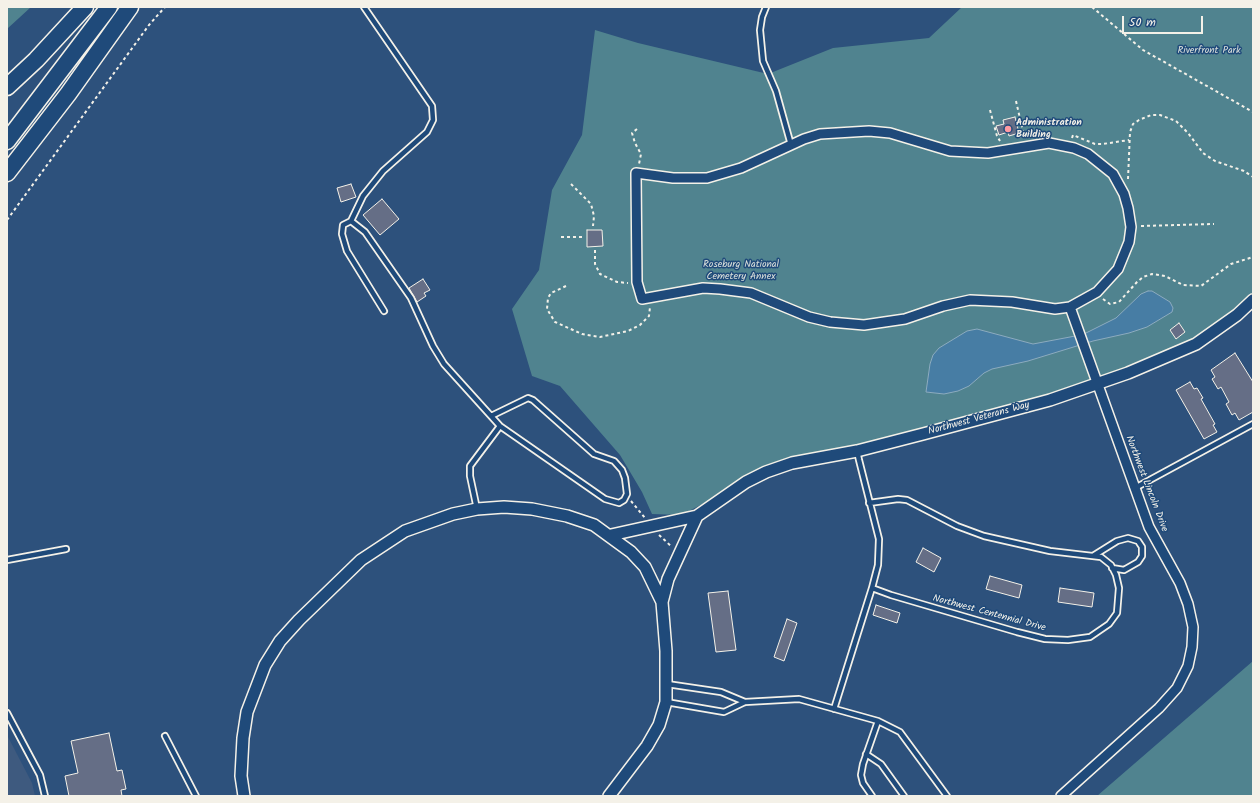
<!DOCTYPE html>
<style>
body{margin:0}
#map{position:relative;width:1260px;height:803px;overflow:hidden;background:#2d517c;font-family:Kalam,sans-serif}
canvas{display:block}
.frame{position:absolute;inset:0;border:8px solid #f4f1e8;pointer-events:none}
.scale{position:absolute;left:1122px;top:16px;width:81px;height:18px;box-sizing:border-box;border:2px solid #f4f1e8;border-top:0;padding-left:5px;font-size:12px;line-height:14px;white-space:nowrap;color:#f4f1e8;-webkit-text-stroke:3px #1f4a7a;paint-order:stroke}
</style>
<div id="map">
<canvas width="1260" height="803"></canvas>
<div class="frame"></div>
<div class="scale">50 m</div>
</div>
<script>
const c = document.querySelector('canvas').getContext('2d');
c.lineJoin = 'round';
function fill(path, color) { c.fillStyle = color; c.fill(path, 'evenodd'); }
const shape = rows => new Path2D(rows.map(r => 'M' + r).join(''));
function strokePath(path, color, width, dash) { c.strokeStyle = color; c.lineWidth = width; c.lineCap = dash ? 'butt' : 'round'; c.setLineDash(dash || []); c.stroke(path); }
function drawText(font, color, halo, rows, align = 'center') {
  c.font = font + ' Kalam,sans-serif'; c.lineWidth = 3; c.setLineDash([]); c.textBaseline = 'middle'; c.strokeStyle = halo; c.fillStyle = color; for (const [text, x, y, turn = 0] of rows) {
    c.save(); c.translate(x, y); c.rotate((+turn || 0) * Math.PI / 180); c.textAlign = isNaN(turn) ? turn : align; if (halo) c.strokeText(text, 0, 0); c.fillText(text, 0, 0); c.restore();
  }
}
const built = shape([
 [7,735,32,783,35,796,7,796]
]);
const green = shape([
 [7,7,31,7,7,29],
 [962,7,1253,7,1253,300,1196,344,1097,385,792,463,746,482,681,515,652,514,642,492,620,455,560,386,532,376,512,309,539,270,552,190,582,135,595,30,638,43,768,74,833,48,929,38],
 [1253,661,1253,796,1097,796]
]);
const water = shape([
 [1148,291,1152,291,1170,302,1173,308,1172,312,1147,327,1129,333,1093,341,1028,361,992,369,984,373,969,386,958,391,944,394,926,392,930,364,933,355,939,348,967,331,977,329,1033,344,1070,337,1084,334,1116,318,1141,294,1148,291]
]);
const building = shape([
 [1015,117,1019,133,1009,136,1008,132,999,135,996,126,1004,124,1003,120,1015,117],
 [351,184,356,197,341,202,337,188,351,184],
 [382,199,399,219,380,235,363,215,382,199],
 [587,230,602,230,603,246,587,247,587,230],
 [423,279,430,290,424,293,426,296,417,302,409,288,423,279],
 [1179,323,1185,332,1176,339,1170,330,1179,323],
 [1235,353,1253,382,1253,412,1239,420,1235,413,1232,415,1226,404,1229,402,1221,387,1218,389,1212,379,1215,377,1211,370,1235,353],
 [1190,382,1194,389,1197,388,1203,398,1201,399,1215,424,1213,425,1217,432,1204,439,1176,390,1190,382],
 [923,548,941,558,934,572,916,562,923,548],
 [990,576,1022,585,1019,598,986,589,990,576],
 [1060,588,1094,593,1092,607,1058,602,1060,588],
 [728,591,736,650,716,652,708,593,728,591],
 [876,605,900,613,897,623,873,615,876,605],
 [787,619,797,623,784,661,774,657,787,619],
 [109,733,117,771,122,770,126,789,121,790,122,796,69,796,65,776,78,773,71,741,109,733]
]);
const path = shape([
 [1092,7,1143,50,1253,112],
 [1016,101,1024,136],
 [990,110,997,136,1000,141],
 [637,129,632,133,635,143,641,154,639,164],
 [1018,137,1023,136],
 [1072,138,1073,135,1095,144,1103,144,1129,140],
 [1128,179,1130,132,1133,124,1139,120,1151,115,1160,115,1176,121,1188,133,1203,153,1215,161,1244,171,1253,177],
 [571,184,591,204,594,216,593,226],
 [7,220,149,25,165,7],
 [1141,226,1214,224],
 [561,237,583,237],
 [595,250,595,264,600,274,617,282,628,283],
 [566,286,551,293,548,298,547,309,555,322,582,334,600,337,628,331,640,325,649,316,650,307],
 [1103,299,1110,304,1119,302,1137,282,1143,277,1152,274,1165,276,1183,285,1201,286,1231,264,1253,257],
 [631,501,645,518],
 [659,535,672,547]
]);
const service = shape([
 [766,7,762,17,760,30,763,61,776,91,791,145],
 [351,221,363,196,383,171,427,132,433,120,432,106,364,7],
 [384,311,347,251,342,234,343,225,351,221,365,232,411,298,433,346,444,364,500,426,605,499,619,503,624,500,627,494,625,478,622,470,614,461,594,454,533,400,528,398,524,400,491,416],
 [857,451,859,460,879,539,878,565,872,588,891,595,1017,632,1045,639,1068,640,1090,637,1109,624,1117,613,1119,588,1116,575,1111,565,1101,557,1050,551,984,536,957,526,907,500,898,499,869,503],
 [1135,488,1253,424],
 [477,509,470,476,470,466,500,426],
 [1093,556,1117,541,1128,538,1138,541,1142,547,1142,556,1138,562,1124,570,1112,568],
 [7,560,66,549],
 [667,684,721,692,745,702],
 [666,702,724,712,745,702,799,699,878,721,900,732,947,796],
 [834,709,872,588],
 [7,713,40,775,45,796],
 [165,736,196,796],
 [866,754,881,764,904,796],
 [872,796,863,783,861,775,863,764,878,721]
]);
const minor = shape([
 [869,131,890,133,950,151,988,153,1049,143,1074,148,1088,154,1113,174,1124,194,1128,208,1131,227,1129,242,1118,269,1097,292,1070,307,1055,309,1012,302,970,300,943,306,905,319,864,325,830,322,809,317,751,293,720,289,703,288,642,299,637,282,636,173,673,178,707,178,741,168,804,139,820,134,869,131],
 [1061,796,1159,708,1177,688,1188,666,1192,647,1193,627,1188,604,1180,583,1149,527,1070,307]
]);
const tertiary = shape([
 [697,516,746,482,766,472,792,463,857,451,923,434,1050,400,1128,373,1196,344,1237,315,1253,300],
 [611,535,697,516,668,579,662,602],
 [244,796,241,776,243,738,247,712,265,665,280,641,299,620,361,560,405,531,453,514,477,509,504,507,532,509,567,516,594,525,631,552,645,567,662,602,666,651,666,702,659,725,647,746,609,796]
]);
const motorway = shape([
 [7,87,36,60,85,7],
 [7,141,109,7],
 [7,173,68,94,130,7]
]);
const markers = [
 [1008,129,4,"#ff9aa2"]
];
const parkNames = [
 ["Riverfront Park",1209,51],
 ["Roseburg National",741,265],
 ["Cemetery Annex",741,277]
];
const poiNames = [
 ["Administration",1016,123],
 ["Building",1016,135]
];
const streetNames = [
 ["Northwest Veterans Way",979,419,-15],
 ["Northwest Lincoln Drive",1146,484,69],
 ["Northwest Centennial Drive",989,614,15]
];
fill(built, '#3e5a7f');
fill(green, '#50838f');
fill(water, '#477da4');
strokePath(water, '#8cabbf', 1);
fill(building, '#656e86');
strokePath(building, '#f4f1e8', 1);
strokePath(service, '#f4f1e8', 8);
strokePath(minor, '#f4f1e8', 12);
strokePath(tertiary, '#f4f1e8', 14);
strokePath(motorway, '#f4f1e8', 19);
strokePath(path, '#f4f1e8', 2, [3, 3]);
strokePath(service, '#1f4a7a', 4.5);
strokePath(minor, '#1f4a7a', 9);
strokePath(tertiary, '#1f4a7a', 11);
strokePath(motorway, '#1f4a7a', 16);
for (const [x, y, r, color] of markers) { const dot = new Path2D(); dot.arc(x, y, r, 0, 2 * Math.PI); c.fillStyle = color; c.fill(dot); strokePath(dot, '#1f4a7a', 1.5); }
drawText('10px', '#dbe0db', '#1f4a7a', parkNames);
drawText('bold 10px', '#f4f1e8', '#1f4a7a', poiNames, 'left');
drawText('10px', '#f4f1e8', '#1f4a7a', streetNames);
</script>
